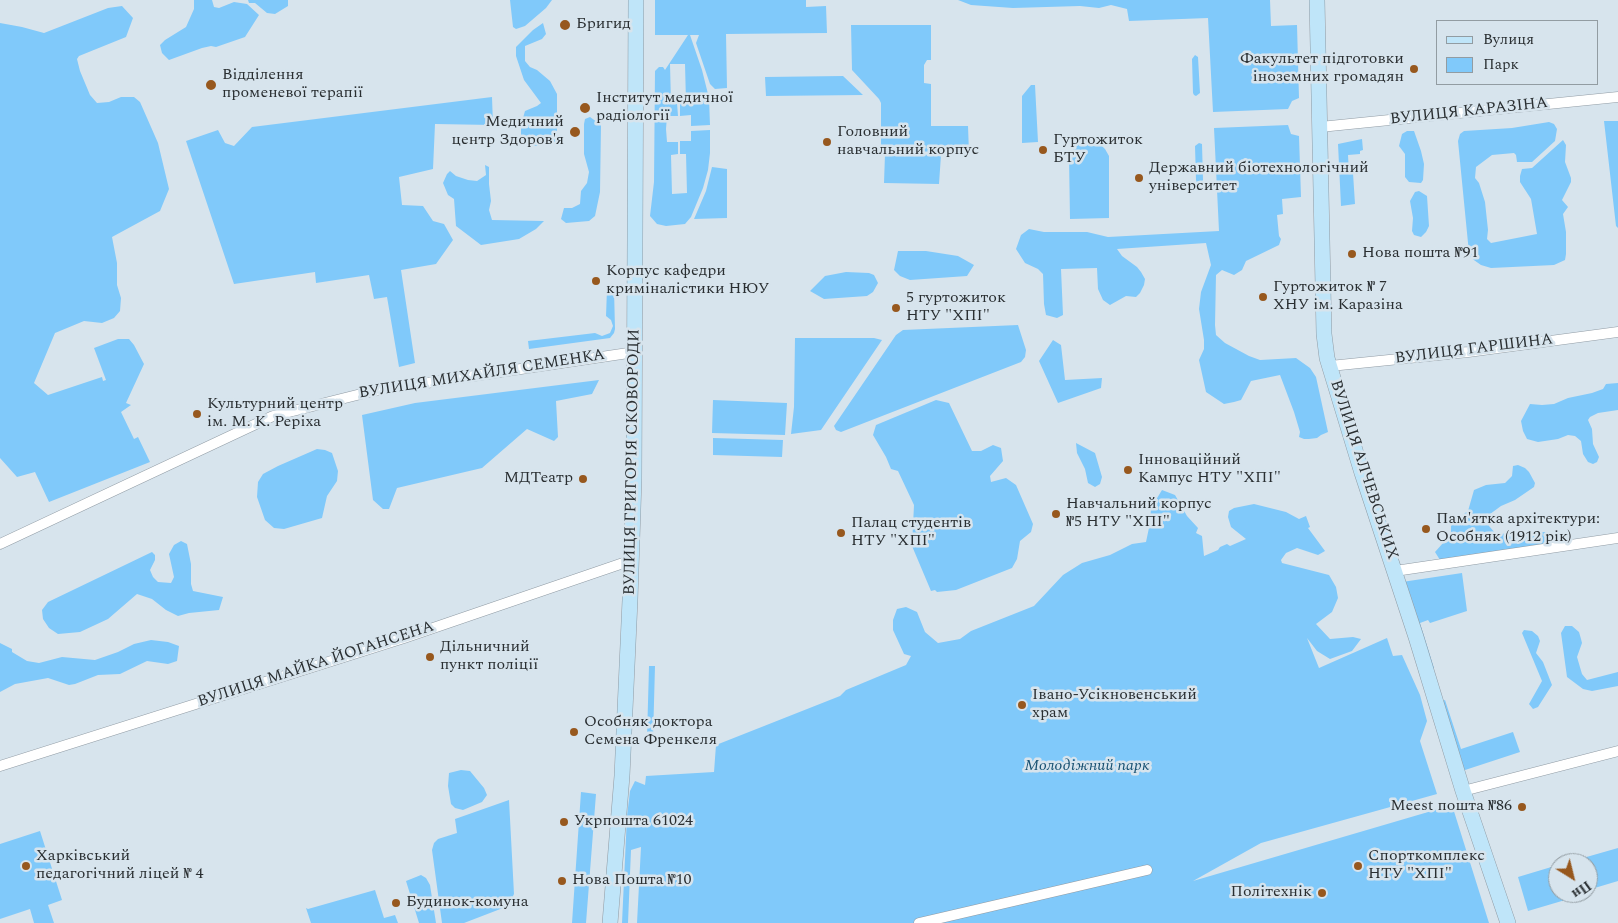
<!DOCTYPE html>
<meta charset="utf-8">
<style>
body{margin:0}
#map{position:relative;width:1618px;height:923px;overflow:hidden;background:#d7e4ed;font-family:Spectral,serif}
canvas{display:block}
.legend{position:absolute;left:1436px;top:20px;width:162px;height:65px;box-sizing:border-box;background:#d7e4ed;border:1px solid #929ca2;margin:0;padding:6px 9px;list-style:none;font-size:15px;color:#2a2f32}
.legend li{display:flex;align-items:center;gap:10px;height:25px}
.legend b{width:25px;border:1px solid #929ca2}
.north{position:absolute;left:1548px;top:853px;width:50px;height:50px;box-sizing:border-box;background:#d7e4ed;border:1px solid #929ca2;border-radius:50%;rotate:144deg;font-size:14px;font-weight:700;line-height:20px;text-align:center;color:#2a2f32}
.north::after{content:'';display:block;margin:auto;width:18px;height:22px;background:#97581e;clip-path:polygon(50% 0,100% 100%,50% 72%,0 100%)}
</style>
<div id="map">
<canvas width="1618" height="923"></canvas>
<ul class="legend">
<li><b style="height:6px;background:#bfe5f9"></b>Вулиця</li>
<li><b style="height:14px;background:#80c9fa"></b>Парк</li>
</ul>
<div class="north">Пн</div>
</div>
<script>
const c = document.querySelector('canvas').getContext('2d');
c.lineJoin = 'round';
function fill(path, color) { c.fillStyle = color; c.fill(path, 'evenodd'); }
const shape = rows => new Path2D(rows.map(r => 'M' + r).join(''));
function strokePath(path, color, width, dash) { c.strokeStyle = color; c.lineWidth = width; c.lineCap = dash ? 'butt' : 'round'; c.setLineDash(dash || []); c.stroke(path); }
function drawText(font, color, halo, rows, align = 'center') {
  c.font = font + ' Spectral,serif'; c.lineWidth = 5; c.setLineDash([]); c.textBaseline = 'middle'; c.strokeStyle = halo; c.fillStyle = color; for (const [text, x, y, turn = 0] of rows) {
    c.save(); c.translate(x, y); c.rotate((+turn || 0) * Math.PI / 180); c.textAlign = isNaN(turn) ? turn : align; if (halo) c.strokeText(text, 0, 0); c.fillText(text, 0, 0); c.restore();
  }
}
const green = shape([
 [194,0,212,0,214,7,219,8,234,2,247,4,259,15,245,37,216,47,211,46,202,48,169,60,162,53,160,45,165,40,186,27,194,9],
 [248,0,288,0,288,6,275,14,267,13,255,3,249,3],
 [510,0,552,0,546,8,525,26,516,29,513,27],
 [655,0,806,0,806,7,826,6,827,33,726,34,727,88,715,89,710,84,696,43,699,35,690,35,702,70,709,98,710,125,691,126,691,115,680,116,680,103,686,102,685,64,670,64,671,103,677,103,678,116,667,116,666,129,667,142,678,142,678,154,671,155,672,194,687,193,686,154,680,154,680,141,691,141,691,131,710,130,710,153,708,170,703,188,691,217,685,224,666,226,657,224,650,216,654,182,655,71,659,67,663,67,665,70,688,35,655,35],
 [958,0,1270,0,1271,26,1297,25,1299,98,1292,101,1288,109,1213,112,1208,18,1129,21,1127,9,1111,5,1099,8,1080,6,1013,8,971,5],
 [122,6,133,18,126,37,79,56,77,59,80,71,90,95,97,103,109,102,121,97,134,97,140,102,158,143,169,189,160,211,112,237,117,263,117,285,121,298,120,311,114,318,102,323,84,321,55,333,34,383,48,395,102,377,103,381,106,380,94,348,118,339,129,339,134,345,144,364,126,403,131,405,121,412,134,439,138,437,150,462,49,502,35,472,17,477,0,458,0,23,22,27,44,33,108,8],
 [543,23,546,34,542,39,525,46,525,61,530,67,537,70,550,81,557,94,557,135,556,142,549,145,531,146,521,138,521,125,525,111,537,106,541,103,524,80,516,56,516,47,533,30],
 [851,25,931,25,931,60,927,60,924,65,924,83,931,84,931,126,968,126,969,153,881,150,881,103,879,99,852,70],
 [1195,55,1198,57,1200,93,1196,96,1194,95,1193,93,1192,59],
 [843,76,863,95,766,96,765,77],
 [1031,85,1035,85,1038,142,1022,143,1022,96],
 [492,97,493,125,435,124,433,169,399,177,402,205,423,206,433,221,444,224,453,240,436,264,401,270,415,363,399,367,387,297,374,299,369,275,316,283,315,272,234,284,186,141,218,130,225,143,234,146,252,127],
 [590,117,601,125,600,192,595,216,589,221,566,223,561,219,564,208,572,208,580,204,581,191,587,183,589,172,584,154,584,124,585,119],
 [1604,121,1618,121,1618,228,1616,226],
 [1549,122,1554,124,1557,129,1555,141,1532,162,1517,162,1516,155,1514,153,1492,155,1476,167,1475,178,1479,183,1485,202,1488,230,1487,239,1491,243,1537,234,1531,199,1520,182,1520,176,1522,169,1532,168,1563,140,1566,145,1565,162,1571,178,1571,182,1562,200,1568,207,1563,214,1566,232,1566,254,1565,260,1554,265,1491,268,1481,265,1471,258,1469,253,1458,141,1460,134,1464,131,1512,128],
 [1288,125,1291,134,1299,136,1301,197,1282,199,1283,214,1277,215,1279,236,1281,239,1279,245,1246,261,1242,270,1234,275,1222,270,1216,275,1215,325,1216,335,1225,343,1249,356,1260,360,1296,358,1310,368,1316,377,1328,432,1321,435,1317,438,1309,439,1304,439,1299,437,1300,432,1294,412,1280,375,1251,381,1241,400,1234,402,1224,404,1206,392,1199,360,1204,349,1204,340,1199,309,1201,292,1211,265,1206,243,1117,249,1122,256,1137,267,1141,272,1145,279,1144,285,1140,293,1136,297,1126,296,1110,305,1103,300,1098,289,1097,268,1061,269,1063,315,1057,318,1046,315,1044,304,1043,274,1038,269,1025,263,1016,249,1021,235,1029,229,1044,232,1087,232,1108,237,1219,231,1214,128],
 [1407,131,1414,131,1421,151,1424,164,1423,180,1421,183,1409,182,1405,177,1405,154,1399,146,1402,134],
 [1362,139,1363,150,1360,151,1360,154,1348,155,1349,173,1353,173,1355,204,1341,206,1338,144],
 [1083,142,1100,144,1105,149,1109,156,1109,218,1070,219,1069,156,1076,144],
 [1199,143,1202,144,1203,180,1200,184,1197,183,1196,180,1195,146],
 [885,154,941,155,939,184,884,183],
 [485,165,489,167,489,184,491,201,489,210,492,220,544,221,536,229,519,239,481,245,456,226,454,199,448,195,443,183,447,174,450,171,456,176,468,180,477,181,486,175],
 [712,167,727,169,727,218,694,219,706,191],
 [1419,191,1427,196,1429,226,1426,232,1421,237,1414,235,1412,231,1413,218,1410,201,1415,192],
 [898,251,926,251,958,256,974,265,967,276,910,280,900,276,894,270],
 [846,272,869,273,874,275,878,283,873,292,867,296,824,299,810,291,825,276],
 [607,289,614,289,615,329,614,333,610,338,529,349,528,341,595,333,602,336,610,333,613,326,611,320,606,316],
 [1018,325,1026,350,1025,357,1021,362,841,432,836,430,834,426,896,335,903,330],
 [795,338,874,338,882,340,821,430,791,434,794,407],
 [1053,340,1061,345,1065,380,1102,378,1101,388,1058,403,1039,361],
 [599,380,592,394,556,401,558,437,554,441,527,429,482,468,397,488,389,509,383,509,373,500,362,415,415,403],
 [1618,383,1618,410,1598,413,1590,417,1588,420,1592,429,1593,444,1599,457,1597,462,1593,464,1588,462,1583,454,1581,441,1575,436,1568,435,1558,439,1538,442,1527,439,1523,431,1521,421,1530,404,1542,405,1554,404,1568,398,1592,393,1603,389,1606,384],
 [713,400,787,403,785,435,712,433],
 [936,400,949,403,972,451,981,451,993,445,1001,448,1003,461,990,476,991,482,1006,478,1016,485,1033,524,1031,532,1020,541,1017,559,1012,568,956,590,937,592,935,590,931,591,912,546,914,505,898,471,891,469,886,457,873,435,876,425],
 [713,438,783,440,782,457,713,455],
 [1076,443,1095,453,1102,477,1100,484,1095,487,1088,483,1085,469,1077,453],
 [317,449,325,450,332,453,338,471,337,481,327,496,322,518,284,529,274,528,265,520,257,497,258,482,263,474,278,466],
 [1518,465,1525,468,1529,472,1535,483,1534,487,1515,500,1501,506,1486,517,1489,526,1496,534,1545,532,1548,536,1547,541,1537,547,1440,560,1435,552,1451,534,1451,526,1455,520,1468,511,1474,490,1486,485,1505,483,1512,476,1513,466],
 [1162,490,1175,495,1187,516,1198,528,1196,533,1202,536,1204,556,1218,550,1220,547,1227,544,1230,546,1246,539,1231,527,1228,517,1229,511,1234,508,1254,504,1286,512,1299,519,1306,516,1310,527,1308,528,1325,551,1318,555,1297,548,1286,553,1281,560,1282,563,1329,575,1336,587,1338,598,1332,612,1316,624,1330,639,1353,637,1361,639,1352,651,1330,659,1317,651,1307,638,1319,668,1387,638,1393,656,1402,655,1420,695,1427,721,1420,741,1437,794,1261,843,1193,881,1452,805,1489,923,637,923,641,847,631,850,628,923,622,923,627,816,630,791,635,781,645,785,646,776,714,772,716,745,840,696,846,690,906,665,911,656,904,654,893,630,893,620,897,609,906,607,917,612,925,632,938,643,960,639,971,631,1034,606,1063,575,1082,563,1110,555,1132,544,1146,542,1150,523,1151,508],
 [181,541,187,544,191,564,191,584,193,591,223,597,219,610,189,613,178,616,166,610,152,599,137,594,108,619,80,632,58,634,49,628,43,619,42,610,48,602,152,552,155,555,155,560,150,570,153,577,158,582,171,583,174,577,169,554,174,545],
 [1462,573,1467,611,1430,623,1428,620,1420,623,1434,668,1430,669,1402,582],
 [1565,626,1572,626,1579,632,1581,639,1582,643,1577,657,1582,674,1587,680,1618,672,1618,686,1592,691,1583,689,1567,677,1561,633],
 [1524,630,1532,631,1538,636,1540,641,1536,653,1543,662,1552,685,1538,707,1533,709,1529,704,1542,681,1522,633],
 [151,640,168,642,179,646,177,661,168,664,147,661,120,674,98,675,75,684,69,685,48,678,15,684,0,692,0,643,12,649,12,652,27,661,39,663,62,657,95,660,118,652,134,644],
 [649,666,655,666,653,739,647,738],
 [1445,700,1461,749,1513,732,1520,752,1462,771,1439,702],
 [461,770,470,771,484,788,487,795,482,802,463,810,455,808,451,804,448,786,449,773],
 [581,792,596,794,586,923,572,923],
 [509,800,514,894,510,902,503,908,464,923,442,923,432,850,434,843,438,839,457,833,455,819],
 [40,831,62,900,48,905,54,923,34,923,30,909,0,919,0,844],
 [1618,848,1618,881,1588,890,1588,863,1577,863,1576,860],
 [1558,865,1558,893,1571,893,1572,898,1528,911,1518,877],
 [421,875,426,878,430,885,436,923,419,923,406,881],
 [375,890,384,918,395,915,398,923,311,923,306,908,308,909]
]);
const street = shape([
 [1320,127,1618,97],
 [1330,366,1468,352,1618,332],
 [0,544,273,416,373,391,635,352],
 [1395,571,1618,538],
 [0,766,404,638,632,560],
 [1463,791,1618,751],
 [919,923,1147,870]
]);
const secondary = shape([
 [1317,0,1324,334,1327,358,1362,473,1416,637,1463,791,1508,923],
 [610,923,622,776,630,600,634,479,636,0]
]);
const markers = [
 [565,25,6,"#97581e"],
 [1414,69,5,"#97581e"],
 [211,85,6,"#97581e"],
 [585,108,6,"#97581e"],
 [575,132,6,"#97581e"],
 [827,142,5,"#97581e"],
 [1043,150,5,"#97581e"],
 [1139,178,5,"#97581e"],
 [1352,254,5,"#97581e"],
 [596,281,5,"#97581e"],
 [1263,297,5,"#97581e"],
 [896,308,5,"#97581e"],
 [197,414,5,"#97581e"],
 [1128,470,5,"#97581e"],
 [583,479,5,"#97581e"],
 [1056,514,5,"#97581e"],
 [1426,529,5,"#97581e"],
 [841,533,5,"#97581e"],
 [430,657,5,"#97581e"],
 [1022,705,5,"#97581e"],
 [574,732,5,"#97581e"],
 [1522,807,5,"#97581e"],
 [564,822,5,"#97581e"],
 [26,866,5,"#97581e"],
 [1358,866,5,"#97581e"],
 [562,881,5,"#97581e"],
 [1322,893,5,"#97581e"],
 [396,903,5,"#97581e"]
];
const poiNames = [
 ["Бригид",576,25],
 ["Факультет підготовки",1404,60,"right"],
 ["іноземних громадян",1404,78,"right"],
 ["Відділення",222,76],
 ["променевої терапії",222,94],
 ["Інститут медичної",596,99],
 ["радіології",596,117],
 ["Медичний",564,123,"right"],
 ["центр Здоров'я",564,141,"right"],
 ["Головний",837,133],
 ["навчальний корпус",837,151],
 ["Гуртожиток",1053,141],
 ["БТУ",1053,159],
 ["Державний біотехнологічний",1149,169],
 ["університет",1149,187],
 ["Нова пошта №91",1362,254],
 ["Корпус кафедри",606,272],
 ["криміналістики НЮУ",606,290],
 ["Гуртожиток № 7",1273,288],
 ["ХНУ ім. Каразіна",1273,306],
 ["5 гуртожиток",906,299],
 ["НТУ \"ХПІ\"",906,317],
 ["Культурний центр",207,405],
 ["ім. М. К. Реріха",207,423],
 ["Інноваційний",1138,461],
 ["Кампус НТУ \"ХПІ\"",1138,479],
 ["МДТеатр",573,479,"right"],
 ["Навчальний корпус",1066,505],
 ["№5 НТУ \"ХПІ\"",1066,523],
 ["Пам'ятка архітектури:",1436,520],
 ["Особняк (1912 рік)",1436,538],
 ["Палац студентів",851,524],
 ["НТУ \"ХПІ\"",851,542],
 ["Дільничний",440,648],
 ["пункт поліції",440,666],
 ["Івано-Усікновенський",1032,696],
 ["храм",1032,714],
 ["Особняк доктора",584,723],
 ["Семена Френкеля",584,741],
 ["Meest пошта №86",1512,807,"right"],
 ["Укрпошта 61024",574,822],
 ["Харківський",36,857],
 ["педагогічний ліцей № 4",36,875],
 ["Спорткомплекс",1368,857],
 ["НТУ \"ХПІ\"",1368,875],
 ["Нова Пошта №10",572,881],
 ["Політехнік",1312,893,"right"],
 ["Будинок-комуна",406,903]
];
const streetNames = [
 ["ВУЛИЦЯ КАРАЗІНА",1469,112,-6],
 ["ВУЛИЦЯ ГАРШИНА",1474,350,-7],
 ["ВУЛИЦЯ МИХАЙЛЯ СЕМЕНКА",482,375,-9],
 ["ВУЛИЦЯ ГРИГОРІЯ СКОВОРОДИ",633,462,-89],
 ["ВУЛИЦЯ АЛЧЕВСЬКИХ",1363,470,72],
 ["ВУЛИЦЯ МАЙКА ЙОГАНСЕНА",316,665,-18]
];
const parkNames = [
 ["Молодіжний парк",1087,767]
];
fill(green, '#80c9fa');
strokePath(street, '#909ba4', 11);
strokePath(secondary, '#909ba4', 16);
strokePath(street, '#fff', 10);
strokePath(secondary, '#bfe5f9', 15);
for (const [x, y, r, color] of markers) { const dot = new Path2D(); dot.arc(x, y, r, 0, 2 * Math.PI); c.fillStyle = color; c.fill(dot); strokePath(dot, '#d7e4ed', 2); }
drawText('16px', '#2a2f32', '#d7e4ed', poiNames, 'left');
drawText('16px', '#2a2f32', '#d7e4ed', streetNames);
drawText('italic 16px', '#185172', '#d7e4ed', parkNames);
</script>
